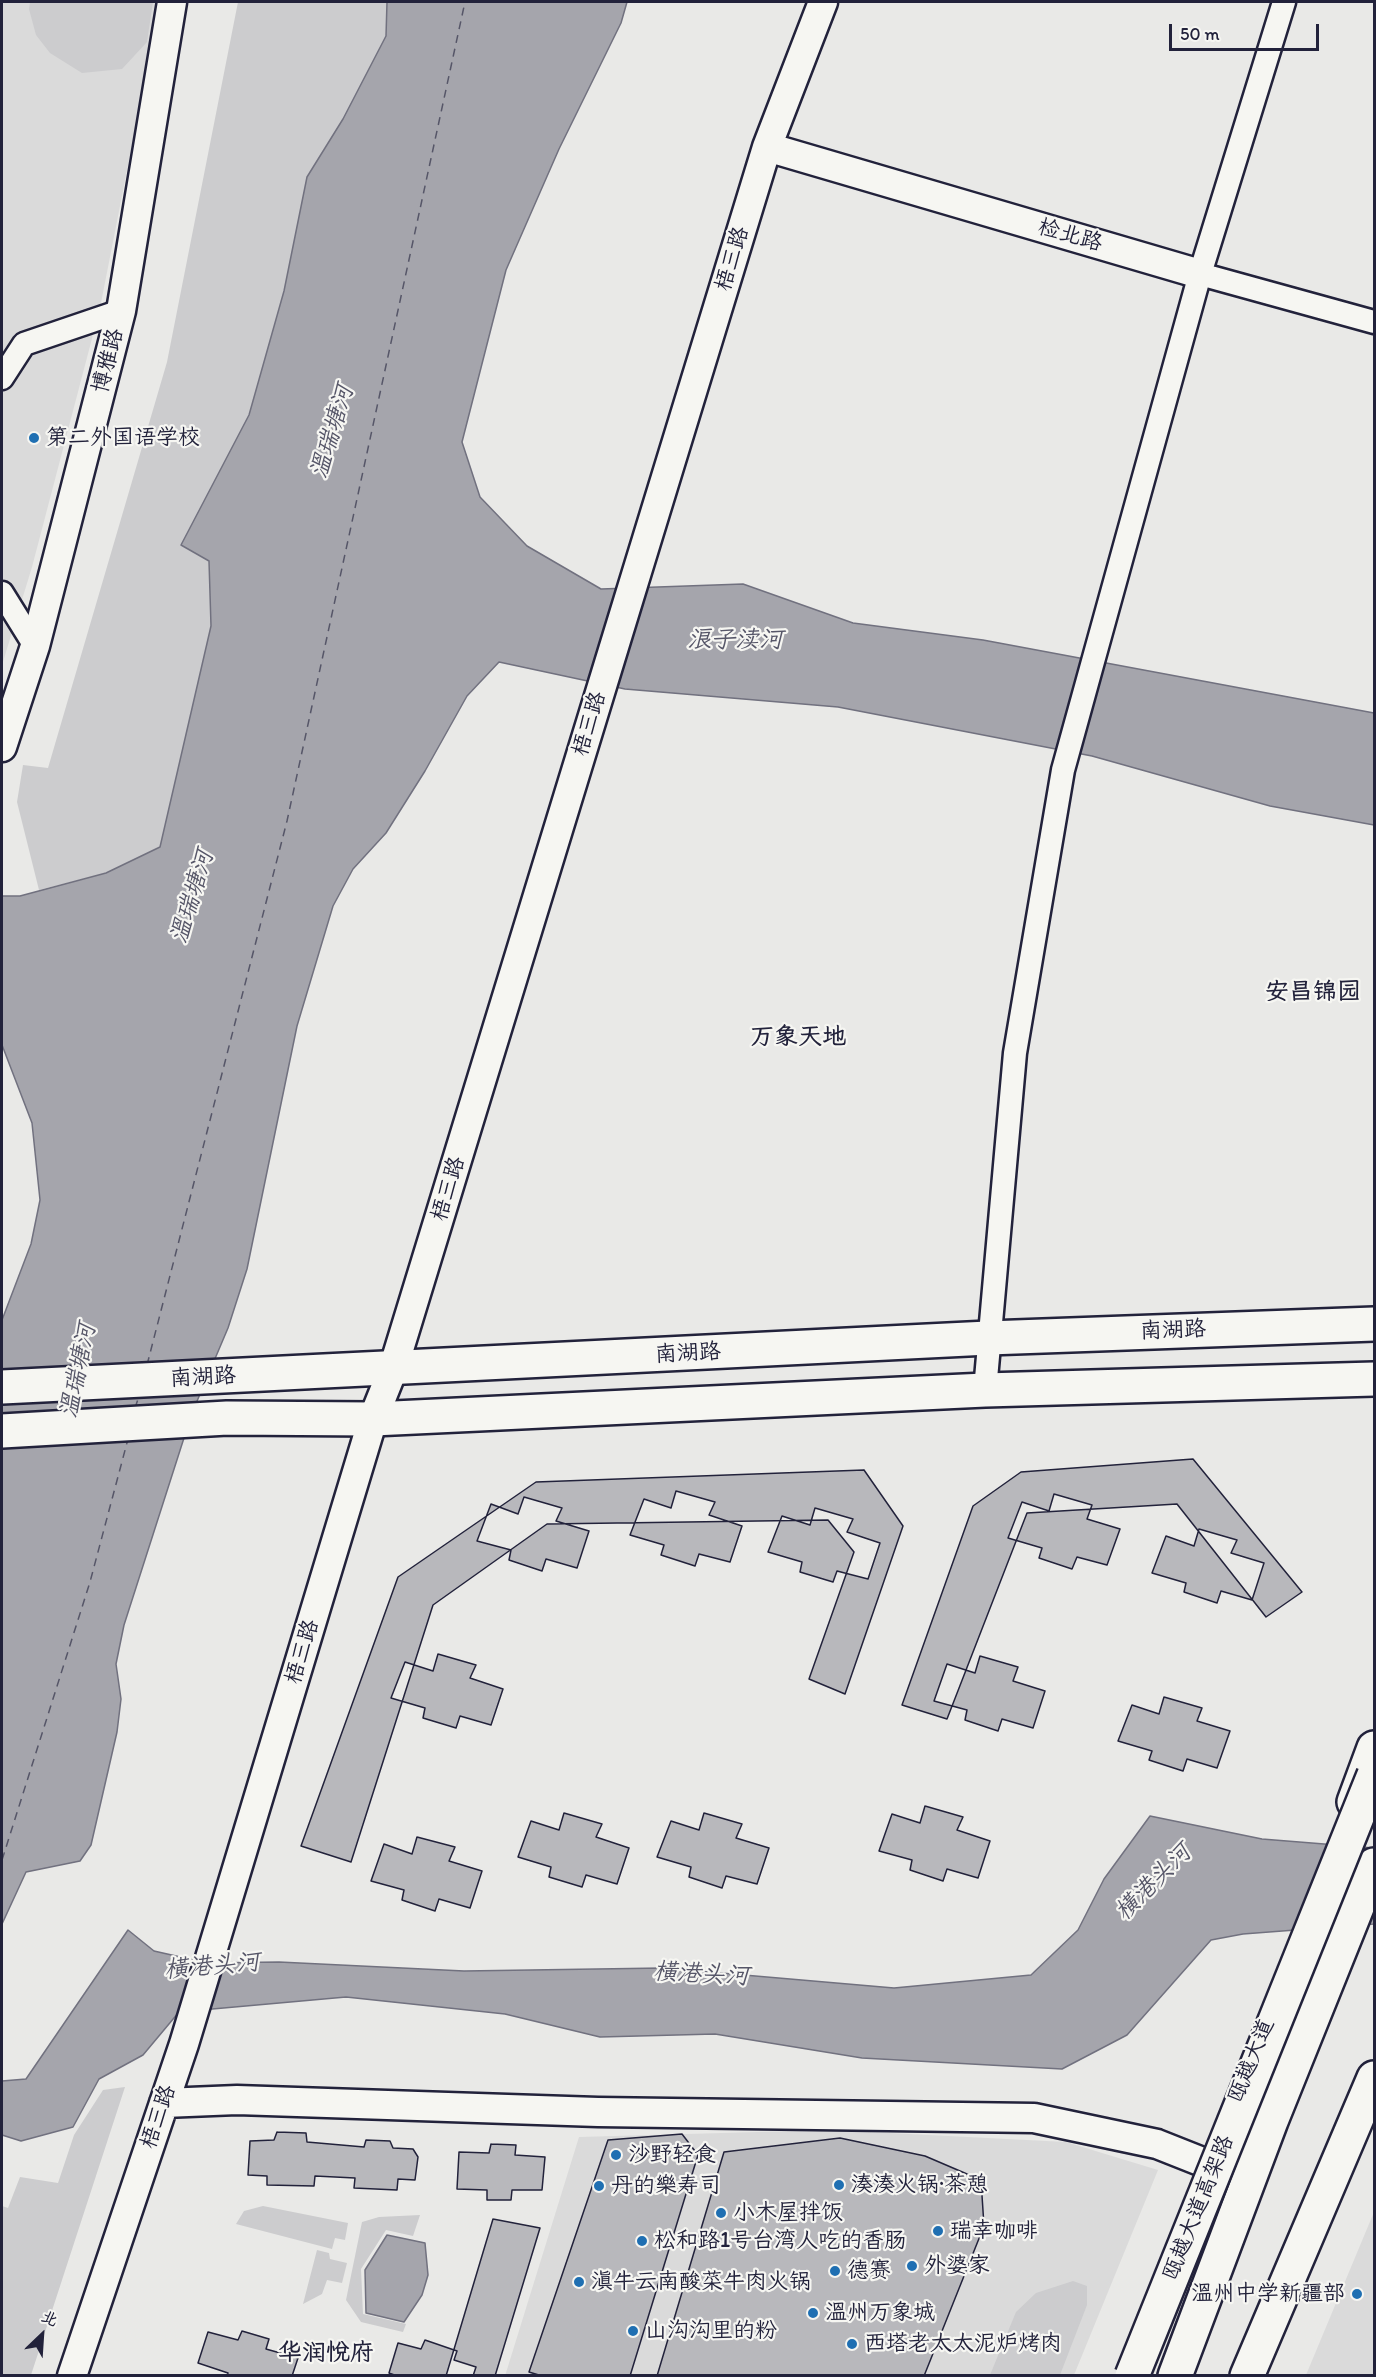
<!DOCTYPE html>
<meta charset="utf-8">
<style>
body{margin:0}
#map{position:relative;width:1376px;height:2377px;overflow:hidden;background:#e9e9e7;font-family:Itim,"LXGW WenKai TC",sans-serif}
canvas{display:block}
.frame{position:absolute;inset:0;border:3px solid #22223b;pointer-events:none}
.north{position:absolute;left:12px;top:2305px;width:60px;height:60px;-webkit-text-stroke:4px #f6f6f2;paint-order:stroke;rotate:25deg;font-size:16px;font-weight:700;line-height:24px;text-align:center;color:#22223b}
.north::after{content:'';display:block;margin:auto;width:21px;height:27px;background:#22223b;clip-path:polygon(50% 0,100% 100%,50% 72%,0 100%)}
.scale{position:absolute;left:1169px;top:24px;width:150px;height:27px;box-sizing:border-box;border:3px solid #22223b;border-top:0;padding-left:8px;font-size:18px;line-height:21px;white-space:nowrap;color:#22223b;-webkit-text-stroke:4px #f6f6f2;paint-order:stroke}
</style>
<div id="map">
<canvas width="1376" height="2377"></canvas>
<div class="frame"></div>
<div class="north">北</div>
<div class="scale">50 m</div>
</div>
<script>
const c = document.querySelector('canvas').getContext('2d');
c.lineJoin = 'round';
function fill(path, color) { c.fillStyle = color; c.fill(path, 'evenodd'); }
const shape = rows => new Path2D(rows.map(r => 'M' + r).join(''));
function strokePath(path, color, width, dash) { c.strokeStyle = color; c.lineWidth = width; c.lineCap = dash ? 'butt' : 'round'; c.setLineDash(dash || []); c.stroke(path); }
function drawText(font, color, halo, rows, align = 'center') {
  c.font = font + ' Itim,"LXGW WenKai TC",sans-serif'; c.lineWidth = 4.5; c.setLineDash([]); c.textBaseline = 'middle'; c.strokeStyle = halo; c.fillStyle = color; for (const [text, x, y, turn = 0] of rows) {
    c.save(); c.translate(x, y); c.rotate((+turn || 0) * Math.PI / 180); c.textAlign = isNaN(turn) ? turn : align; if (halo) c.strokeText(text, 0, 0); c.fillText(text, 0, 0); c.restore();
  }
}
const built = shape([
 [2,2,160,2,100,308,32,567,2,665],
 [830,2130,1066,2142,1158,2170,1074,2375,505,2376,579,2137],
 [1374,2212,1374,2375,1306,2375]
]);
const green = shape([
 [30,2,153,2,147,42,122,69,82,73,50,53,36,35,29,9],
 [238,2,387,2,386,36,343,120,307,177,284,291,249,415,182,544,209,561,211,626,160,848,106,873,39,890,17,802,23,765,48,768,167,362],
 [125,2087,31,2375,2,2375,2,2206,8,2208,20,2177,58,2183,74,2135,103,2090],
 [263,2206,348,2223,345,2240,335,2238,332,2249,236,2224,244,2211],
 [420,2215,413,2236,386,2230,361,2269,363,2314,406,2324,403,2332,361,2322,346,2300,362,2222,379,2217],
 [317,2250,329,2253,330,2259,347,2263,342,2283,327,2280,322,2294,303,2304],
 [1073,2281,1087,2286,1087,2305,1060,2375,990,2375,1016,2312,1036,2293]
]);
const water = shape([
 [387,2,627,2,621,23,559,149,506,270,462,442,480,497,527,546,601,589,743,584,853,623,983,640,1374,713,1374,825,1270,806,1092,756,838,707,625,689,499,662,467,696,425,771,386,833,353,869,333,906,297,1026,247,1269,228,1328,192,1413,124,1625,116,1664,121,1699,117,1732,91,1845,80,1861,26,1872,2,1924,2,1320,31,1244,40,1200,32,1123,2,1045,2,896,20,896,106,873,160,847,211,626,209,561,181,545,249,415,284,291,307,177,343,119,386,36,387,2],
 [1150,1816,1262,1839,1374,1848,1374,1924,1243,1934,1211,1940,1127,2035,1062,2069,862,2058,715,2034,600,2037,505,2014,346,1997,179,2012,143,2055,99,2079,73,2127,21,2141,2,2135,2,2081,26,2079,128,1930,154,1951,207,1963,279,1962,464,1971,663,1968,894,1988,1031,1975,1078,1930,1104,1879,1150,1816],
 [387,2235,425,2243,428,2275,422,2295,404,2322,366,2313,365,2270,387,2235]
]);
const ferry = shape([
 [147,1365,287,821,465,2],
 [135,1408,139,1396],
 [2,1860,90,1582,128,1439]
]);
const building = shape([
 [1193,1459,1302,1592,1266,1617,1177,1504,1027,1513,947,1719,902,1705,973,1506,1021,1472,1193,1459],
 [864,1470,903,1526,845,1694,809,1679,854,1552,828,1520,547,1524,433,1605,351,1862,301,1846,398,1577,536,1482,864,1470],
 [676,1491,715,1502,709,1515,742,1526,730,1562,699,1554,695,1566,661,1555,664,1545,630,1535,644,1499,671,1508,676,1491],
 [1054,1494,1092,1505,1087,1519,1120,1529,1107,1565,1077,1557,1072,1569,1039,1558,1042,1548,1008,1538,1022,1502,1049,1511,1054,1494],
 [524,1497,562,1508,556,1521,589,1531,577,1568,546,1559,542,1571,509,1560,511,1550,477,1541,491,1504,518,1514,524,1497],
 [815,1508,853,1519,847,1532,880,1543,868,1579,837,1571,833,1582,800,1572,802,1562,768,1552,782,1516,810,1525,815,1508],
 [1199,1529,1237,1540,1231,1553,1264,1563,1252,1600,1221,1591,1217,1603,1184,1592,1186,1583,1152,1573,1166,1536,1194,1546,1199,1529],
 [438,1654,476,1665,470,1678,503,1689,491,1725,460,1716,456,1728,423,1718,425,1708,391,1698,405,1662,433,1671,438,1654],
 [980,1656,1018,1667,1013,1681,1045,1691,1033,1728,1002,1719,998,1731,965,1720,967,1710,934,1701,947,1664,975,1673,980,1656],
 [1164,1697,1202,1708,1197,1721,1230,1731,1217,1768,1187,1759,1183,1771,1149,1760,1152,1751,1118,1741,1132,1705,1159,1714,1164,1697],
 [925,1806,963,1817,957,1830,990,1841,978,1878,947,1869,943,1881,910,1870,912,1860,879,1851,892,1814,920,1823,925,1806],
 [564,1813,602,1824,596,1837,629,1848,617,1884,586,1875,582,1887,549,1877,551,1867,518,1857,531,1821,559,1830,564,1813],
 [704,1813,742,1824,736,1838,769,1848,757,1884,726,1876,722,1888,689,1877,691,1867,657,1857,671,1821,699,1830,704,1813],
 [417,1837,455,1847,449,1861,482,1871,470,1908,439,1899,435,1911,402,1900,404,1890,371,1881,384,1844,412,1854,417,1837],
 [277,2132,306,2133,307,2142,364,2147,366,2140,390,2141,393,2148,413,2149,418,2157,415,2180,398,2179,397,2190,354,2188,355,2178,315,2176,314,2186,267,2185,267,2176,248,2175,250,2141,274,2140,277,2132],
 [682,2134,698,2155,630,2376,542,2376,529,2372,608,2140,682,2134],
 [840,2138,925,2156,981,2180,984,2226,924,2376,657,2376,724,2152,840,2138],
 [491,2144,516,2145,515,2155,545,2157,542,2190,512,2190,511,2200,487,2200,487,2190,457,2189,459,2152,489,2153,491,2144],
 [493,2219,540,2228,495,2376,446,2376,493,2219],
 [242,2331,269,2339,266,2349,298,2358,292,2376,227,2376,228,2373,198,2363,208,2332,238,2340,242,2331],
 [425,2340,457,2351,454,2360,476,2367,473,2376,397,2376,389,2373,398,2343,421,2349,425,2340]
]);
const minor = shape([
 [1200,274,1374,322],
 [2,378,24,344,121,311],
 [2,593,35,646],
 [985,1390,1015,1053,1063,770,1200,274,1284,2]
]);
const tertiary = shape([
 [767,147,1200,274],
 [2,747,35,646,121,311,172,2],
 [164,2103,237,2100,598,2112,1034,2118,1157,2144,1210,2165],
 [72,2376,184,2044,373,1419,393,1369,767,147,823,2]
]);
const primary = shape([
 [2,1387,988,1338,1374,1324],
 [2,1431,227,1418,373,1419,985,1390,1374,1379]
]);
const trunk = shape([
 [1354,1802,1374,1748],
 [1175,2376,1271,2121,1374,1865],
 [1247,2376,1374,2078]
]);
const trunkBridge = shape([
 [1132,2376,1374,1775]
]);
const markers = [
 [34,438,6,"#1f6fb2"],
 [616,2155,6,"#1f6fb2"],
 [839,2185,6,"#1f6fb2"],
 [599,2186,6,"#1f6fb2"],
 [721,2213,6,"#1f6fb2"],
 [938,2231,6,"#1f6fb2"],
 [642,2241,6,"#1f6fb2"],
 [912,2266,6,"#1f6fb2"],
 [835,2271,6,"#1f6fb2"],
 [579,2282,6,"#1f6fb2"],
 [1357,2294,6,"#1f6fb2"],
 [813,2313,6,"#1f6fb2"],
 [633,2331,6,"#1f6fb2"],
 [852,2344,6,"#1f6fb2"]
];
const streetNames = [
 ["检北路",1070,236,16],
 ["梧三路",733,259,-73],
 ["博雅路",109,361,-76],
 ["梧三路",590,724,-73],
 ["梧三路",449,1189,-73],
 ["南湖路",1173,1331,-2],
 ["南湖路",688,1354,-3],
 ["南湖路",203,1378,-3],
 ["梧三路",303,1652,-73],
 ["瓯越大道",1252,2061,-68],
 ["梧三路",159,2117,-71],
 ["瓯越大道高架路",1199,2208,-68]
];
const poiNames = [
 ["第二外国语学校",46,438],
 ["沙野轻食",628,2155],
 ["湊湊火锅·茶憩",851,2185],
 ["丹的樂寿司",611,2186],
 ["小木屋拌饭",733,2213],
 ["瑞幸咖啡",950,2231],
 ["松和路1号台湾人吃的香肠",654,2241],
 ["外婆家",924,2266],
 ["德赛",847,2271],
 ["滇牛云南酸菜牛肉火锅",591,2282],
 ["温州中学新疆部",1345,2294,"right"],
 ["温州万象城",825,2313],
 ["山沟沟里的粉",645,2331],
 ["西塔老太太泥炉烤肉",864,2344]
];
const waterNames = [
 ["温瑞塘河",333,432,-73],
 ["浪子渎河",735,641],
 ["温瑞塘河",193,897,-73],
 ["温瑞塘河",79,1371,-78],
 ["横港头河",1154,1883,-45],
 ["横港头河",212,1967,-5],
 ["横港头河",701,1975,3]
];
const neighbourhoodNames = [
 ["安昌锦园",1313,993],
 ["万象天地",798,1038],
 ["华润悦府",326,2354]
];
fill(built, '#dadada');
fill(green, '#ccccce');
fill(water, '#a5a5ac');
strokePath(water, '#71717f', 1.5);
strokePath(ferry, '#565668', 1.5, [8, 6]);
fill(building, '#b8b8bc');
strokePath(building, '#22223b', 1.5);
strokePath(minor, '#22223b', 27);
strokePath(tertiary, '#22223b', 33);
strokePath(primary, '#22223b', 38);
strokePath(trunk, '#22223b', 38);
strokePath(minor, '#f6f6f2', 22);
strokePath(tertiary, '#f6f6f2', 28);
strokePath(primary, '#f6f6f2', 33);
strokePath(trunk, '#f6f6f2', 33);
strokePath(trunkBridge, '#22223b', 38, []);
strokePath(trunkBridge, '#f6f6f2', 33);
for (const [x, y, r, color] of markers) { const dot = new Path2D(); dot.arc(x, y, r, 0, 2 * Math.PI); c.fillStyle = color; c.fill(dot); strokePath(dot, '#f6f6f2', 2); }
drawText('22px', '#22223b', '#f6f6f2', streetNames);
drawText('22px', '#22223b', '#f6f6f2', poiNames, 'left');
drawText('italic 24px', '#565668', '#f6f6f2', waterNames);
drawText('bold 24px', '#22223b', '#f6f6f2', neighbourhoodNames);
</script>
